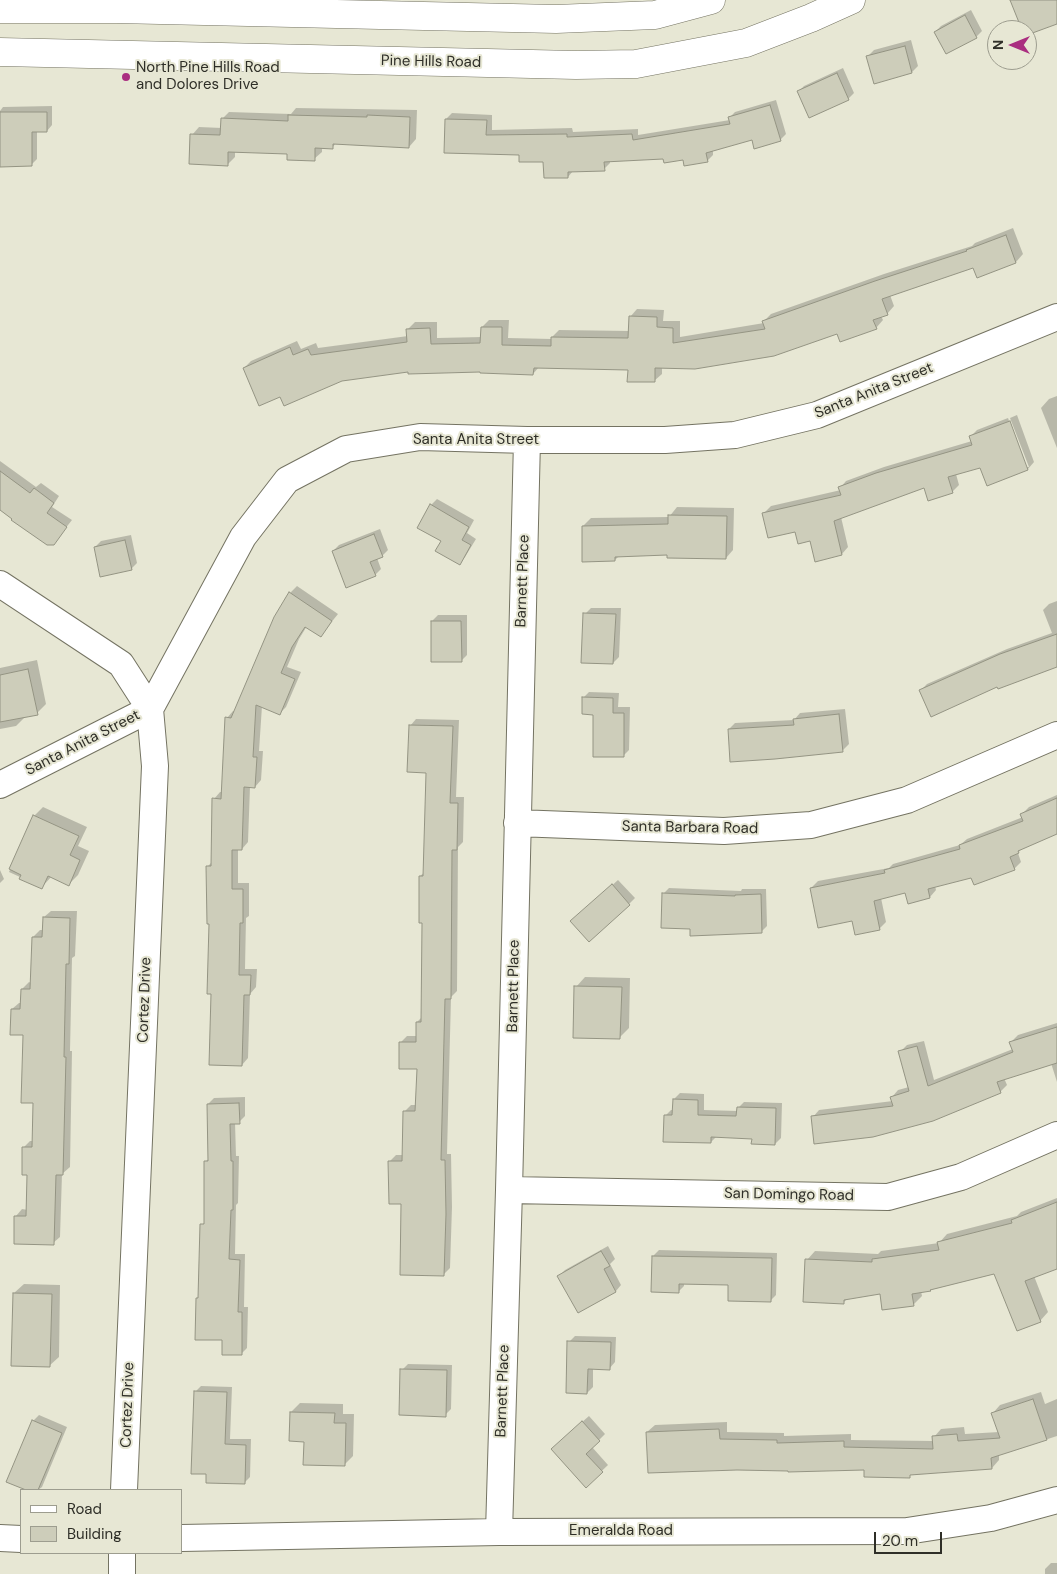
<!DOCTYPE html>
<style>
body{margin:0}
#map{position:relative;width:1057px;height:1574px;overflow:hidden;background:#e7e7d4;font-family:"DM Sans",sans-serif}
canvas{display:block}
.legend{position:absolute;left:20px;top:1489px;width:162px;height:65px;box-sizing:border-box;background:#e7e7d4;border:1px solid #9d9d8f;margin:0;padding:6px 9px;list-style:none;font-size:15px;color:#2f2f28}
.legend li{display:flex;align-items:center;gap:10px;height:25px}
.legend b{width:25px;border:1px solid #9d9d8f}
.north{position:absolute;left:987px;top:20px;width:50px;height:50px;box-sizing:border-box;background:#e7e7d4;border:1px solid #9d9d8f;border-radius:50%;rotate:270deg;font-size:14px;font-weight:700;line-height:20px;text-align:center;color:#2f2f28}
.north::after{content:'';display:block;margin:auto;width:18px;height:22px;background:#aa2e80;clip-path:polygon(50% 0,100% 100%,50% 72%,0 100%)}
.scale{position:absolute;left:874px;top:1532px;width:68px;height:22px;box-sizing:border-box;border:2px solid #2f2f28;border-top:0;padding-left:6px;font-size:15px;line-height:18px;white-space:nowrap;color:#2f2f28;-webkit-text-stroke:4px #e7e7d4;paint-order:stroke}
</style>
<div id="map">
<canvas width="1057" height="1574"></canvas>
<ul class="legend">
<li><b style="height:6px;background:#fff"></b>Road</li>
<li><b style="height:14px;background:#cdcdba"></b>Building</li>
</ul>
<div class="north">N</div>
<div class="scale">20 m</div>
</div>
<script>
const c = document.querySelector('canvas').getContext('2d');
c.lineJoin = 'round';
function fill(path, color) { c.fillStyle = color; c.fill(path, 'evenodd'); }
const shape = rows => new Path2D(rows.map(r => 'M' + r).join(''));
function strokePath(path, color, width, dash) { c.strokeStyle = color; c.lineWidth = width; c.lineCap = dash ? 'butt' : 'round'; c.setLineDash(dash || []); c.stroke(path); }
function drawText(font, color, halo, rows, align = 'center') {
  c.font = font + ' "DM Sans",sans-serif'; c.lineWidth = 4; c.setLineDash([]); c.textBaseline = 'middle'; c.strokeStyle = halo; c.fillStyle = color; for (const [text, x, y, turn = 0] of rows) {
    c.save(); c.translate(x, y); c.rotate((+turn || 0) * Math.PI / 180); c.textAlign = isNaN(turn) ? turn : align; if (halo) c.strokeText(text, 0, 0); c.fillText(text, 0, 0); c.restore();
  }
}
const shadow = shape([
 [971,10,982,31,976,37,935,32,941,26],
 [911,40,918,66,912,72,868,56,874,50],
 [843,68,854,93,848,99,798,92,804,86],
 [776,100,786,134,780,140,752,139,713,150,713,155,707,161,684,158,610,160,610,163,604,169,573,171,568,177,545,160,520,154,446,119,452,113,492,115,492,130,572,128,573,132,638,129,638,135,730,120,729,118,735,112],
 [52,106,52,125,47,131,37,131,37,159,31,165,0,165,0,111,3,107],
 [296,108,417,110,416,139,409,147,336,143,332,148,322,147,322,152,314,159,288,153,235,151,235,157,228,164,192,135,199,127,222,128,222,119,229,112,291,114],
 [1013,228,1023,254,1016,262,978,276,974,266,890,295,894,306,887,314,881,316,883,320,876,328,838,333,662,367,662,374,654,381,629,369,539,367,533,374,481,371,409,370,342,380,281,395,244,368,251,361,297,341,301,349,316,343,318,348,408,336,408,329,415,322,437,322,437,338,482,337,482,327,489,320,509,320,508,338,552,339,552,337,559,330,630,331,630,317,637,309,664,310,663,321,680,321,680,337,764,323,764,321,771,314,884,274,972,246,975,243],
 [1057,396,1057,448,1041,408,1049,399],
 [1017,415,1034,462,1028,469,987,484,981,466,956,474,959,485,952,492,925,487,841,517,848,547,842,554,816,560,811,539,764,513,771,506,841,490,840,488,846,481,884,467,972,441,970,437,977,430,1008,418,1026,467,1029,467,1010,418],
 [0,461,36,487,41,483,59,496,52,507,72,520,53,544,0,509],
 [437,499,474,520,467,533,476,539,465,557,460,563,442,541,431,505],
 [677,507,734,508,733,550,726,558,668,554,619,556,615,560,583,526,591,518,669,517],
 [380,529,388,550,382,556,377,558,381,569,375,575,333,551,339,545],
 [131,535,137,563,131,569,95,547,101,541],
 [297,586,338,614,321,635,307,626,299,639,287,667,301,672,286,707,280,713,262,706,259,751,263,751,261,780,255,787,250,787,248,842,242,849,238,848,238,883,249,883,249,916,246,918,245,969,257,969,256,987,250,994,248,1058,242,1065,212,993,211,922,207,867,212,862,214,799,220,792,223,792,227,718,233,711,235,711,290,593],
 [1057,601,1057,657,998,685,921,690,927,684,1007,649,1052,633,1043,610,1049,604],
 [591,608,621,608,619,657,613,663,585,614],
 [438,615,467,615,467,655,461,661,432,621],
 [37,660,46,704,37,713,25,717,16,726,0,729,0,668],
 [589,692,619,693,618,707,630,707,629,750,623,756,583,698],
 [845,709,849,744,843,750,729,729,735,723,794,720,800,713],
 [416,719,459,720,456,797,464,797,463,842,458,847,457,991,451,997,447,1154,451,1154,452,1207,450,1268,444,1274,402,1203,389,1162,396,1155,403,1155,404,1112,411,1105,417,1105,418,1067,400,1043,407,1036,417,1036,417,1022,422,1017,424,922,420,876,425,872,427,772,410,726],
 [1057,795,1057,833,1023,847,1018,853,1021,862,1014,869,971,876,935,886,936,890,930,897,906,892,881,898,886,922,879,929,853,920,811,888,818,881,889,868,893,864,960,845,967,839,1023,817,1022,814,1029,807],
 [43,807,87,827,78,846,89,851,78,875,69,884,52,876,42,887,9,872,34,816],
 [0,870,4,879,0,883],
 [618,880,635,898,629,904,578,916],
 [669,888,741,891,742,889,766,889,767,926,761,932,691,928,663,894],
 [51,911,77,911,75,956,72,958,70,1051,72,1051,70,1167,62,1174,60,1237,53,1243,16,1216,22,1209,28,1210,28,1174,23,1148,30,1141,34,1141,34,1102,24,1034,12,1009,19,1003,21,1003,22,989,29,982,31,983,33,937,40,930,43,930,44,917],
 [585,977,630,978,629,1028,620,1037,576,987],
 [1057,1023,1057,1082,1051,1063,1004,1078,1007,1085,1000,1092,813,1117,819,1110,893,1101,892,1097,898,1090,909,1087,900,1052,907,1045,924,1041,934,1080,1013,1049,1011,1042,1018,1035],
 [680,1093,704,1094,704,1110,738,1111,738,1108,744,1102,782,1103,781,1138,775,1144,753,1137,717,1136,711,1142,665,1116,671,1110,674,1110,674,1099],
 [245,1097,245,1116,239,1122,235,1122,236,1156,239,1156,238,1203,236,1205,235,1254,245,1254,244,1307,248,1307,247,1348,241,1354,223,1339,197,1298,199,1296,202,1225,205,1222,206,1161,210,1158,208,1104,214,1098],
 [1057,1198,1057,1267,1034,1276,1048,1312,1040,1321,995,1272,921,1291,922,1296,913,1305,881,1293,848,1298,843,1303,807,1260,815,1251,878,1254,881,1251,939,1243,947,1234,1017,1216,1021,1212],
 [608,1246,615,1259,610,1264,621,1285,616,1291,579,1312,559,1276,565,1270],
 [659,1250,777,1253,776,1295,770,1301,730,1284,684,1283,684,1286,678,1292,653,1256],
 [24,1284,60,1285,59,1357,49,1366,14,1293],
 [575,1336,616,1337,615,1362,609,1369,593,1368,593,1387,587,1393,569,1342],
 [408,1364,452,1365,451,1409,445,1415,402,1370],
 [201,1386,232,1387,230,1439,251,1439,250,1477,244,1483,195,1392],
 [1041,1392,1045,1404,1057,1399,1057,1436,999,1455,999,1460,992,1468,911,1474,909,1476,647,1432,655,1425,727,1422,727,1432,784,1433,784,1436,851,1434,851,1440,934,1441,934,1437,941,1429,964,1427,965,1434,999,1432,993,1413,1000,1405],
 [300,1403,343,1404,343,1414,354,1414,353,1456,344,1465,305,1440,291,1412],
 [39,1415,67,1427,42,1487,38,1490,29,1490,8,1481,33,1421],
 [589,1416,605,1434,592,1447,608,1465,586,1486,558,1443],
 [1051,1563,1057,1563,1057,1574,1045,1574,1045,1569]
]);
const building = shape([
 [1010,0,1057,0,1057,24,1027,35,1027,30,1022,30,1010,0],
 [965,15,977,38,946,54,934,32,965,15],
 [905,46,912,73,874,84,866,56,905,46],
 [837,73,849,100,809,118,797,91,837,73],
 [770,105,781,141,754,149,752,140,706,153,708,162,684,166,683,160,664,163,663,159,604,162,605,171,568,172,568,178,544,178,543,162,519,162,519,155,444,153,445,119,487,120,486,135,567,134,567,137,632,134,633,140,730,124,728,117,770,105],
 [0,112,47,112,47,132,32,132,32,166,0,167,0,112],
 [288,115,367,117,367,115,410,117,409,148,333,144,333,149,315,148,315,161,287,160,287,154,228,152,228,166,189,164,190,134,220,135,221,118,288,121,288,115],
 [1006,235,1016,263,977,278,973,268,882,299,888,315,873,320,877,329,840,342,837,334,774,356,695,369,655,368,655,382,627,382,628,370,534,368,533,375,480,373,480,372,408,374,408,372,342,381,284,406,280,397,259,406,243,368,290,347,293,355,308,349,311,355,407,342,406,329,430,328,431,344,480,343,481,327,502,327,502,345,551,346,551,337,628,338,629,316,657,317,657,327,673,328,673,343,765,329,762,321,875,281,967,251,966,250,1006,235],
 [1010,421,1028,470,987,486,980,468,948,477,953,493,928,501,924,488,834,521,842,555,815,562,810,541,798,544,795,532,768,538,762,513,841,495,838,487,876,473,972,445,969,436,1010,421],
 [0,471,30,493,34,488,54,503,47,513,67,527,54,545,47,545,11,520,12,519,0,510,0,471],
 [430,504,469,527,462,540,471,545,460,565,435,551,441,541,417,528,430,504],
 [668,515,727,516,726,559,667,558,667,555,615,557,615,561,582,562,582,526,668,524,668,515],
 [374,534,383,557,370,562,376,576,346,588,332,551,374,534],
 [125,540,132,570,100,577,94,547,125,540],
 [289,592,332,621,321,637,305,627,292,647,281,673,295,679,280,715,256,705,253,757,257,757,255,788,244,787,242,850,232,850,232,889,243,889,243,923,240,923,239,975,251,975,250,995,244,995,242,1066,209,1065,211,994,207,994,209,924,207,924,206,866,211,866,212,798,221,799,225,717,231,718,274,617,289,592],
 [583,613,616,614,613,664,581,663,583,613],
 [431,621,461,621,462,662,431,662,431,621],
 [1057,634,1057,667,998,689,997,687,931,717,919,690,1000,654,1057,634],
 [28,669,38,715,0,722,0,675,28,669],
 [582,697,613,698,613,713,624,713,624,757,593,757,593,715,582,714,582,697],
 [839,714,843,752,775,759,730,762,728,729,794,725,793,719,839,714],
 [409,725,453,726,450,803,458,803,457,850,452,850,451,999,445,999,441,1160,445,1160,446,1214,444,1276,400,1275,401,1204,389,1204,388,1161,402,1161,403,1111,415,1111,417,1069,399,1069,399,1042,416,1042,416,1022,421,1022,422,923,419,923,419,876,423,876,426,773,407,772,409,725],
 [1057,798,1057,834,1018,851,1019,853,1010,857,1015,870,974,885,971,878,928,889,930,898,908,904,905,893,874,901,880,930,855,935,852,921,818,928,810,888,885,873,884,870,960,849,959,845,1023,821,1020,814,1057,798],
 [33,815,79,836,70,855,80,860,69,886,48,876,42,889,19,879,21,875,9,869,33,815],
 [612,884,630,905,589,942,570,921,612,884],
 [662,893,735,896,735,895,761,894,762,933,690,936,690,929,661,928,662,893],
 [43,917,70,918,69,964,66,964,64,1057,66,1057,63,1175,56,1175,54,1245,14,1244,14,1216,26,1216,27,1175,22,1175,22,1147,32,1147,33,1103,21,1103,23,1035,10,1035,11,1009,20,1009,21,989,30,989,32,937,42,937,43,917],
 [574,986,622,987,620,1039,573,1038,574,986],
 [1057,1027,1057,1063,997,1082,1001,1093,933,1121,873,1137,814,1144,811,1116,893,1106,890,1097,909,1091,898,1051,917,1046,928,1086,1013,1052,1009,1042,1057,1027],
 [673,1099,698,1100,698,1115,736,1116,737,1107,776,1108,775,1145,751,1144,752,1139,711,1137,711,1143,663,1142,664,1115,672,1115,673,1099],
 [239,1103,240,1124,230,1124,231,1161,233,1161,233,1210,231,1210,229,1259,240,1260,238,1312,242,1312,242,1355,222,1355,222,1340,195,1340,196,1298,198,1298,200,1224,204,1224,204,1161,208,1161,207,1104,239,1103],
 [1057,1202,1057,1269,1025,1281,1041,1322,1017,1331,994,1274,930,1290,931,1291,912,1294,914,1306,882,1310,880,1294,844,1300,844,1304,803,1302,805,1259,872,1262,872,1259,939,1250,937,1242,1012,1223,1011,1220,1057,1202],
 [601,1251,610,1266,604,1269,616,1292,578,1313,557,1276,601,1251],
 [652,1256,772,1258,771,1302,728,1301,728,1285,679,1284,679,1293,651,1292,652,1256],
 [13,1293,52,1294,50,1367,11,1366,13,1293],
 [567,1341,611,1342,610,1370,588,1369,587,1394,566,1393,567,1341],
 [400,1369,447,1370,446,1417,399,1415,400,1369],
 [194,1391,227,1392,225,1444,246,1445,245,1484,206,1483,206,1474,191,1474,194,1391],
 [1033,1399,1047,1440,991,1458,992,1469,910,1475,910,1478,864,1477,864,1470,788,1472,788,1471,737,1470,648,1473,646,1432,719,1429,720,1439,777,1440,777,1443,844,1441,844,1447,933,1449,932,1436,957,1434,958,1441,1000,1438,991,1413,1033,1399],
 [290,1412,335,1413,334,1423,346,1423,345,1466,303,1465,304,1442,289,1441,290,1412],
 [32,1420,62,1433,38,1490,26,1490,6,1482,32,1420],
 [582,1421,600,1441,586,1454,603,1472,586,1488,551,1449,582,1421]
]);
const street = shape([
 [0,584,121,664,150,709,155,766,124,1490],
 [0,785,150,709,243,537,287,480,346,449,420,437,527,440,665,440,735,435,817,415,1057,317],
 [517,823,724,831,811,825,907,800,1057,735],
 [509,1190,888,1197,961,1177,1057,1135],
 [499,1532,509,1190,527,440],
 [0,1538,21,1539],
 [181,1538,499,1532,907,1531,991,1518,1057,1500],
 [122,1574,122,1553]
]);
const secondary = shape([
 [0,9,116,9,556,19,655,15,711,0],
 [0,52,576,65,636,64,746,43,811,18,851,0]
]);
const markers = [
 [126,77,5,"#aa2e80"]
];
const streetNames = [
 ["Pine Hills Road",431,62,1],
 ["Santa Anita Street",874,391,-22],
 ["Santa Anita Street",476,440],
 ["Barnett Place",523,581,-88],
 ["Santa Anita Street",83,743,-27],
 ["Santa Barbara Road",690,828,1],
 ["Barnett Place",514,986,-89],
 ["Cortez Drive",145,1000,-88],
 ["San Domingo Road",789,1195,1],
 ["Barnett Place",503,1391,-88],
 ["Cortez Drive",128,1405,-88],
 ["Emeralda Road",621,1531]
];
const poiNames = [
 ["North Pine Hills Road",136,68],
 ["and Dolores Drive",136,85]
];
fill(shadow, '#0003');
fill(building, '#cdcdba');
strokePath(building, '#949483', 1);
strokePath(street, '#747362', 28);
strokePath(secondary, '#747362', 29);
strokePath(street, '#fff', 26);
strokePath(secondary, '#fff', 28);
for (const [x, y, r, color] of markers) { const dot = new Path2D(); dot.arc(x, y, r, 0, 2 * Math.PI); c.fillStyle = color; c.fill(dot); strokePath(dot, '#e7e7d4', 2); }
drawText('15px', '#2f2f28', '#e7e7d4', streetNames);
drawText('15px', '#2f2f28', '#e7e7d4', poiNames, 'left');
</script>
